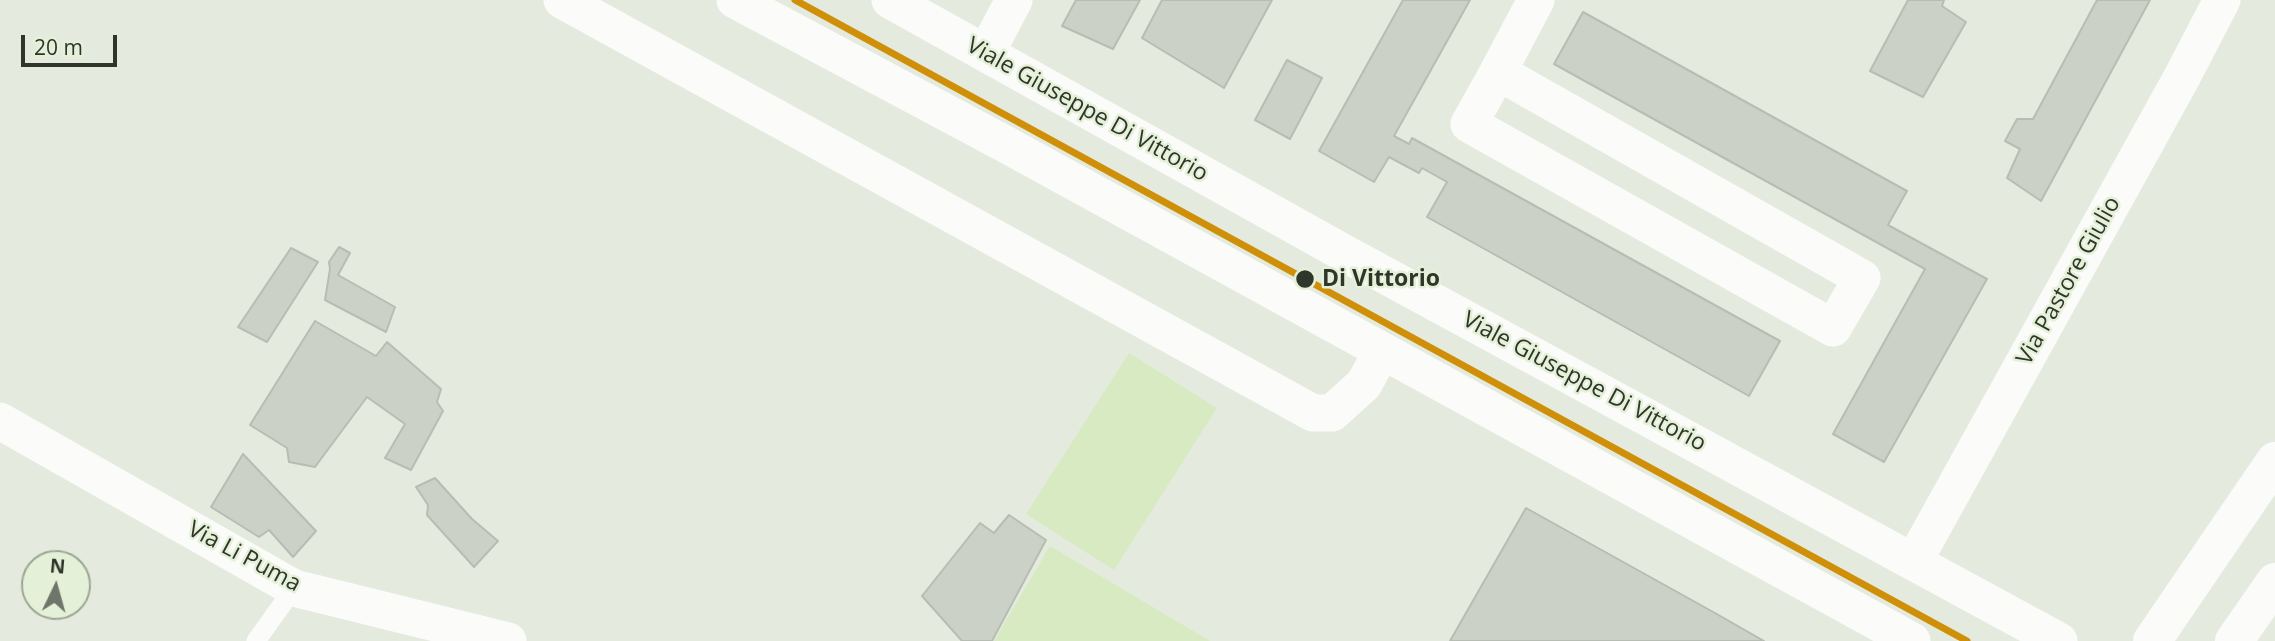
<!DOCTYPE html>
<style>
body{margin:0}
#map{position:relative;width:2275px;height:641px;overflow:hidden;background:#e4ebde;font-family:"Open Sans",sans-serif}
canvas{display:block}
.north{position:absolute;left:21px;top:550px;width:70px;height:70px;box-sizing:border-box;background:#e4f1d8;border:2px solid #9ca693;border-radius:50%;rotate:5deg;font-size:19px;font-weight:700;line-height:28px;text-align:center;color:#30352b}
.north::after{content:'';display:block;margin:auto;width:24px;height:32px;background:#6f756a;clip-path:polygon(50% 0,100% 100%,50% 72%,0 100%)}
.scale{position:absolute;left:21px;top:35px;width:96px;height:32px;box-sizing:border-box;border:4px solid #30352b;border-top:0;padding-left:9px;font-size:21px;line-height:24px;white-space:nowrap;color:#30352b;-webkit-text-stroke:5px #e4f1d8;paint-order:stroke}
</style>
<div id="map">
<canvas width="2275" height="641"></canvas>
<div class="north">N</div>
<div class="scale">20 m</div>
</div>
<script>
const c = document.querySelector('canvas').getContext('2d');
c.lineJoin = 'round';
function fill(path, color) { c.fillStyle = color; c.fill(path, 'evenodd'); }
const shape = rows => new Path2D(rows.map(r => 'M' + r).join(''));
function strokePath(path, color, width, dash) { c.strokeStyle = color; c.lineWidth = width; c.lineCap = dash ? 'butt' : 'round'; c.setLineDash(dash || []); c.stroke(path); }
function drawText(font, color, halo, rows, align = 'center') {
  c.font = font + ' "Open Sans",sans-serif'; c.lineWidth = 5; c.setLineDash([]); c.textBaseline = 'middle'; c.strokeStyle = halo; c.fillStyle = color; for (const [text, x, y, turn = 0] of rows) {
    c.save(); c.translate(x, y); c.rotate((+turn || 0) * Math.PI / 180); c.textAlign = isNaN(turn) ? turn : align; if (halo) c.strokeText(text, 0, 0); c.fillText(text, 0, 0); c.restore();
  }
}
const green = shape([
 [1129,353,1217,408,1114,570,1026,514],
 [1050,546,1210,641,994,641]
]);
const building = shape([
 [1076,0,1140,0,1113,49,1062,26,1076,0],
 [1162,0,1272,0,1224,88,1142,38,1162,0],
 [1403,0,1470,0,1394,136,1409,144,1412,138,1780,341,1749,396,1427,217,1447,182,1422,168,1419,173,1389,157,1374,182,1319,151,1403,0],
 [1908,0,1944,0,1942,6,1966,22,1923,97,1870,71,1908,0],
 [2097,0,2150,0,2041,201,2007,178,2020,149,2005,141,2017,119,2033,119,2097,0],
 [1583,12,1907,191,1888,225,1987,279,1884,462,1833,434,1925,269,1554,64,1583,12],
 [1287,60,1322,78,1290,139,1255,120,1287,60],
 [339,247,350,253,338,275,395,307,386,332,325,300,330,269,329,262,339,247],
 [291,248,318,262,267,342,238,327,291,248],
 [315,321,376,356,387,342,441,389,437,402,443,411,411,470,385,458,405,424,367,397,315,467,289,462,287,448,250,425,315,321],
 [243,454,316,531,293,557,269,530,259,537,211,507,243,454],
 [435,478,472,519,498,541,474,567,427,515,428,505,416,487,435,478],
 [1526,508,1715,613,1764,641,1450,641,1526,508],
 [1009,515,1046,540,992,641,962,641,922,596,980,523,994,533,1009,515]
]);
const service = shape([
 [256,641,294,588]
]);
const minor = shape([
 [562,0,1313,413,1332,413,1364,384,1382,351],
 [735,0,1005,144,1912,641],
 [890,0,1344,253,2059,641],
 [986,53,1014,0],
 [1498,72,1862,278,1833,328,1469,124,1498,72],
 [1498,72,1536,0],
 [0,421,294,588,508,641],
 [1914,561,2182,77,2222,0]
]);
const tertiary = shape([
 [2152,641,2275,461],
 [2234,641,2275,582]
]);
const tram1 = shape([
 [795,0,1967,641]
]);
const markers = [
 [1305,279,10,"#30352b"]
];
const streetNames = [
 ["Viale Giuseppe Di Vittorio",1087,110,29],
 ["Via Pastore Giulio",2069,281,-61],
 ["Viale Giuseppe Di Vittorio",1584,382,28],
 ["Via Li Puma",244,557,28]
];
const stopNames = [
 ["Di Vittorio",1322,279]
];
fill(green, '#d7eac2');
fill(building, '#ccd1c7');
strokePath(building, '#b7bdb2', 2);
strokePath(service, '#fbfcfa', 19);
strokePath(minor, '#fbfcfa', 37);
strokePath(tertiary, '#fbfcfa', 38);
strokePath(tram1, '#cf8f09', 7);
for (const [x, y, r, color] of markers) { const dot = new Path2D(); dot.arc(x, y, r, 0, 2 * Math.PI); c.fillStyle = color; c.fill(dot); strokePath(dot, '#e4f1d8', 2.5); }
drawText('23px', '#30352b', '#e4f1d8', streetNames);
drawText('bold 23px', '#30352b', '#e4f1d8', stopNames, 'left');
</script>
